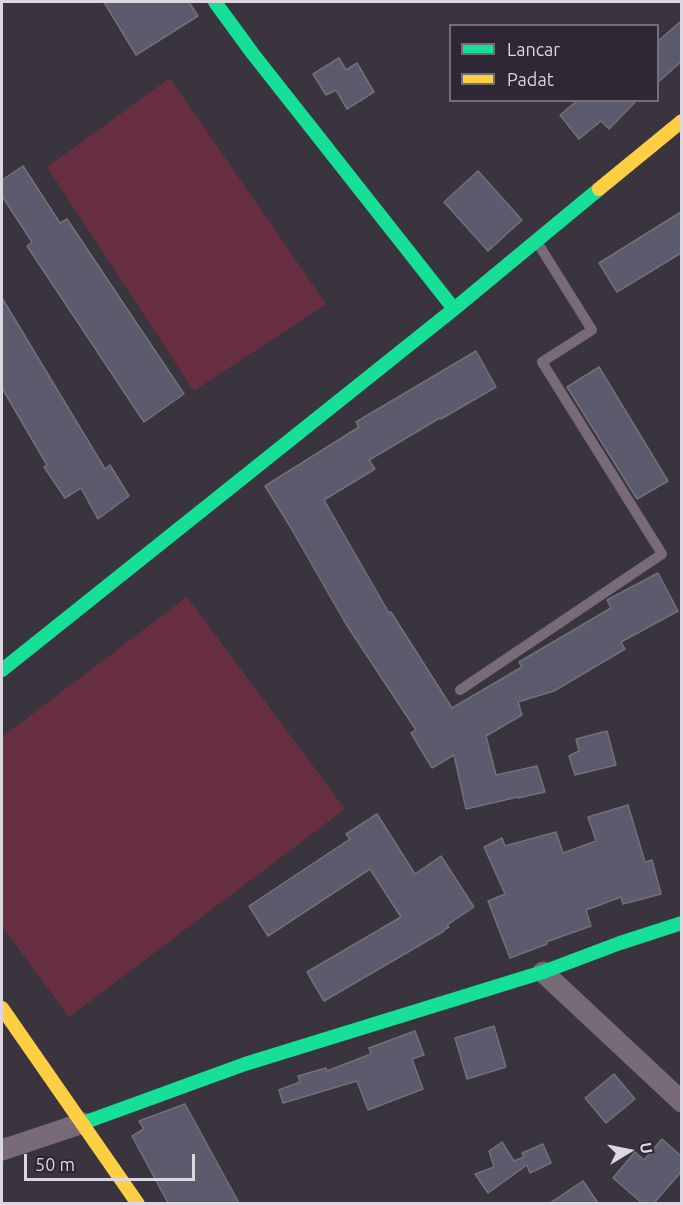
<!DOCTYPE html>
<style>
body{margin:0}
#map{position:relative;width:683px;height:1205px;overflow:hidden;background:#39343e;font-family:Ubuntu,sans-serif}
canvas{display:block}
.frame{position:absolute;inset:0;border:3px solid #dbd6e0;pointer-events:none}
.legend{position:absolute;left:449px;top:24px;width:210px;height:78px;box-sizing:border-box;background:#2f2736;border:2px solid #746d7a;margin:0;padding:8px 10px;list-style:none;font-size:18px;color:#dbd6e0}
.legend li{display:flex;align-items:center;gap:12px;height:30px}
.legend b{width:30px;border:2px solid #746d7a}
.north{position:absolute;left:599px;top:1121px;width:60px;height:60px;-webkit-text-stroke:4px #2f2736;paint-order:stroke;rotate:80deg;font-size:16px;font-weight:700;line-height:24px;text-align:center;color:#dbd6e0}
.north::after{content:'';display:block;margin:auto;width:21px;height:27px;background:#dbd6e0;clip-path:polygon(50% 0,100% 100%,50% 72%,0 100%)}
.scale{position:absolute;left:24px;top:1154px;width:171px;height:27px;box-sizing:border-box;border:3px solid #dbd6e0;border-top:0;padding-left:8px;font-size:18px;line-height:21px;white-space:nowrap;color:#dbd6e0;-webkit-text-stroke:4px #2f2736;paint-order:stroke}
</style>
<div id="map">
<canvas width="683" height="1205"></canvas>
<div class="frame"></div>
<ul class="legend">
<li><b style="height:8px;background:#16e098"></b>Lancar</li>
<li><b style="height:8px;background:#ffcf43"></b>Padat</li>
</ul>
<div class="north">U</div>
<div class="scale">50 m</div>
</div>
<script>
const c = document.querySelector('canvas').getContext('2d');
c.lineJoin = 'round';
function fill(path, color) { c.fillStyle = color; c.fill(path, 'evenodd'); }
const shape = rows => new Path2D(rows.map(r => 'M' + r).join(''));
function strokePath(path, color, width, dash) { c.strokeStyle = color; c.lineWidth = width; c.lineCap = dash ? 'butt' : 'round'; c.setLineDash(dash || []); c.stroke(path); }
const green = shape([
 [170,78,326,304,194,391,47,167],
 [187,597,345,809,69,1017,2,926,2,737]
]);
const building = shape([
 [104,2,189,2,198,16,136,55,104,2],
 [681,21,681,62,657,83,657,42,681,21],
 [339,58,346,70,357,63,374,92,347,109,336,90,326,95,313,74,339,58],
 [578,100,637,100,609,129,601,121,579,139,560,115,578,100],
 [23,166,60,223,67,219,184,394,144,422,27,246,32,242,2,196,2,180,23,166],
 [478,171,522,220,488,251,444,202,478,171],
 [681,212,681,253,617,292,599,263,681,212],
 [2,298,105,469,110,465,129,496,98,519,81,488,65,498,44,467,47,465,2,388,2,298],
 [476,351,496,387,441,419,440,418,369,460,375,469,324,500,389,613,391,612,452,708,522,667,519,662,611,608,607,600,658,573,678,611,621,642,625,649,554,691,518,702,522,715,486,736,496,775,537,766,545,792,518,798,518,797,466,809,454,755,432,768,411,733,416,730,346,624,291,528,265,486,359,427,356,422,476,351],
 [599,367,668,481,637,499,567,387,599,367],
 [607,731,616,765,575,775,569,756,579,751,576,739,607,731],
 [628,805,645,862,652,860,661,894,623,904,621,897,586,910,591,926,546,942,547,944,510,958,488,901,505,894,484,847,502,838,505,846,556,832,563,853,596,841,588,817,628,805],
 [377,814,415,874,441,856,474,907,447,925,449,927,444,930,444,931,324,1001,307,972,401,917,370,869,268,936,249,906,350,839,346,834,377,814],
 [494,1026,506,1067,467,1079,455,1038,494,1026],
 [415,1031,424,1055,412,1059,423,1089,368,1110,357,1081,283,1103,279,1090,300,1082,298,1076,326,1068,327,1071,371,1054,369,1048,415,1031],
 [614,1074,635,1099,606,1123,585,1098,614,1074],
 [185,1104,239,1203,168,1203,132,1136,144,1129,139,1121,185,1104],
 [662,1139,681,1156,681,1172,654,1203,642,1203,613,1178,635,1152,644,1160,662,1139],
 [502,1142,514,1161,524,1157,522,1153,543,1144,551,1163,530,1173,527,1165,488,1193,475,1174,494,1167,489,1151,502,1142],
 [583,1181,598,1203,550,1203,583,1181]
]);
const lane = shape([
 [460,690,662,554,542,362,592,330,537,242]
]);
const street = shape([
 [543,972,682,1102],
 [2,1150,83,1123]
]);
const fast = shape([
 [215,2,253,54,454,309],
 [2,670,454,309,599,189],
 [83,1123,245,1064,543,972,620,943,682,923]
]);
const slow = shape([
 [599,189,682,121],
 [2,1008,138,1204]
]);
fill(green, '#682f42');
fill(building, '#5c5a6d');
strokePath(building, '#727078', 1.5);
strokePath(lane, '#786a76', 10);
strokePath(street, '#786a76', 21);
strokePath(fast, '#16e098', 14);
strokePath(slow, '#ffcf43', 14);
</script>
